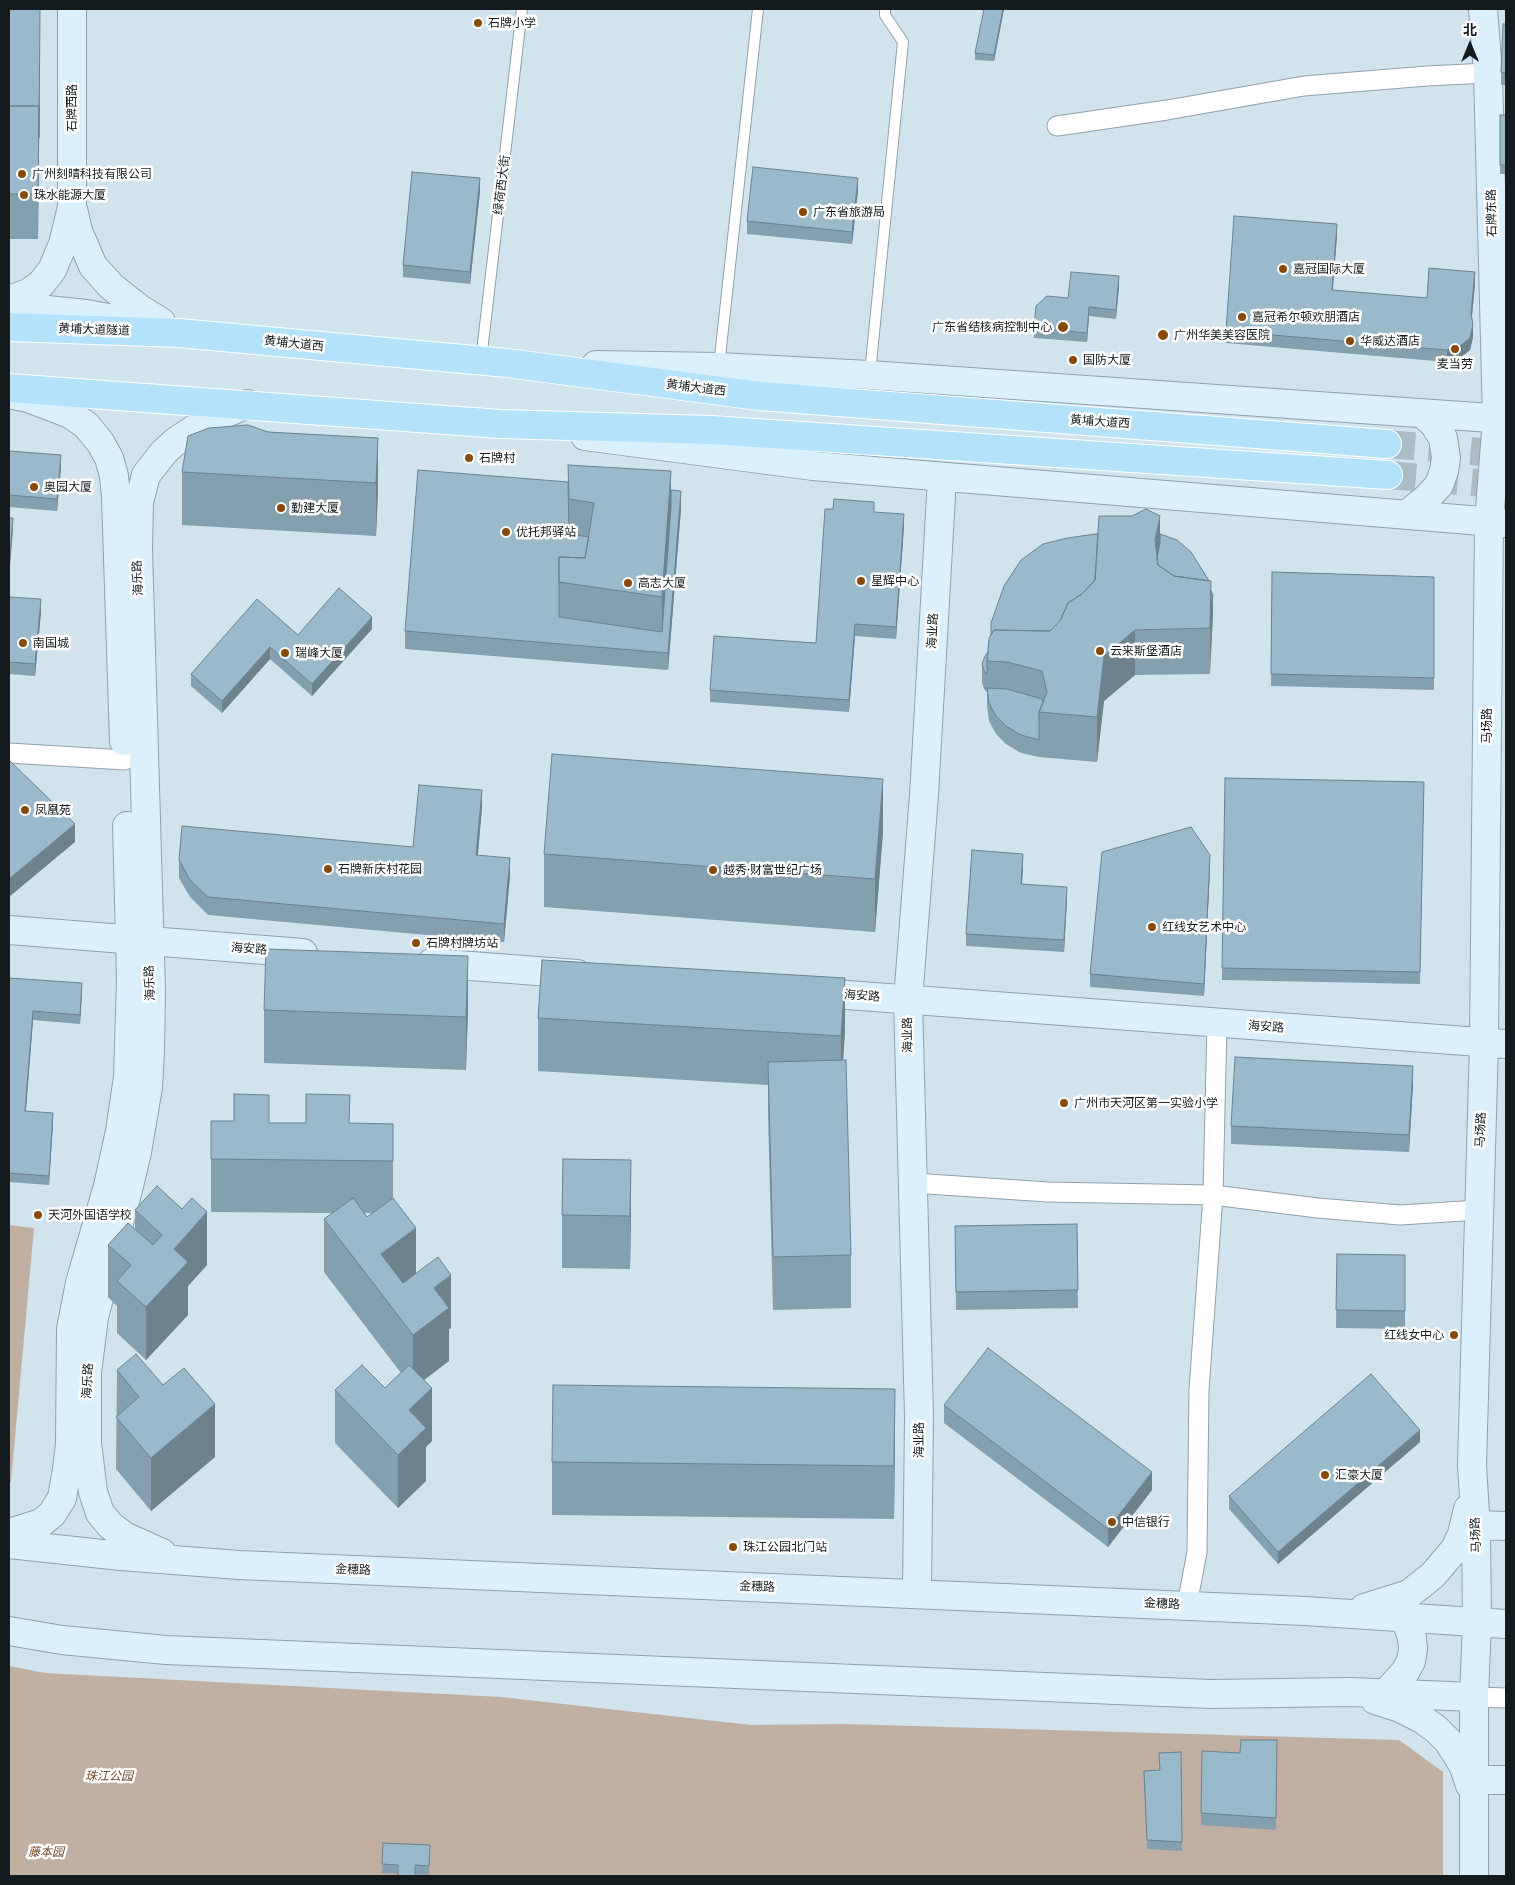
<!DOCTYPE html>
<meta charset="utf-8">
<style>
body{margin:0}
#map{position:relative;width:1515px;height:1885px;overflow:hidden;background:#d1e4ee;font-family:"Roboto Serif","Noto Sans SC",serif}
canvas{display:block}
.frame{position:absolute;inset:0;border:10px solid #141b1e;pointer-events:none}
.north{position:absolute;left:1445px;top:20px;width:50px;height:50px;-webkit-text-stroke:4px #fff;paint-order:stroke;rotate:0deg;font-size:14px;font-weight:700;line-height:20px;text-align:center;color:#141b1e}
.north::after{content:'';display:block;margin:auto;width:18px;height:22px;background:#141b1e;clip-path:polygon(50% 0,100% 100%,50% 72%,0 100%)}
</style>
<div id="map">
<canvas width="1515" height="1885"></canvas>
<div class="frame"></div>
<div class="north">北</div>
</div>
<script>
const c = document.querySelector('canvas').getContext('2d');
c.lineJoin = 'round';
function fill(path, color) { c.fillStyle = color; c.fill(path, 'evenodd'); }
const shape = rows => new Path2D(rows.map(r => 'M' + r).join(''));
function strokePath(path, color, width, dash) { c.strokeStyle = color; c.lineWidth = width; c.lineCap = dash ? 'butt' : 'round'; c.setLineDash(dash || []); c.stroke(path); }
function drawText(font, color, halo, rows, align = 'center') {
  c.font = font + ' "Roboto Serif","Noto Sans SC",serif'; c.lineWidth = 5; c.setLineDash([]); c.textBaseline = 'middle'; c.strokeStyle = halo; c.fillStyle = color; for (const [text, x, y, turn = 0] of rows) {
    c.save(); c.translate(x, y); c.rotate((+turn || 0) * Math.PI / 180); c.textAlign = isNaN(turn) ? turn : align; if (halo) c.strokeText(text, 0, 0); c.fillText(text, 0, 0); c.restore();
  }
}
const green = shape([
 [9,1225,34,1228,11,1482,9,1482],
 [9,1666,45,1673,501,1697,751,1725,844,1724,1399,1740,1443,1772,1443,1876,9,1876]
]);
const primaryTunnel = shape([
 [1387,444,1506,454],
 [1388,475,1506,485]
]);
const lane = shape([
 [481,360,522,9],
 [719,366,758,9],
 [870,373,903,42,885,15,885,9]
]);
const street = shape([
 [1057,126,1167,110,1304,86,1427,76,1488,73],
 [9,753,125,760],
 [913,1183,1048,1192,1213,1195,1318,1208,1400,1215,1479,1210],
 [1187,1605,1197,1552,1199,1390,1213,1195,1217,1023],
 [1474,1697,1506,1698]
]);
const secondary = shape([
 [73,209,78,231,93,266,112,287,140,309,161,322],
 [9,300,28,293,41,284,52,270,63,244,72,207,72,9],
 [9,306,86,314,141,324],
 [596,365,719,367,869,375,1506,419],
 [13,395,28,398,70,414,86,425,100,442,109,458,114,476,116,497,124,741],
 [585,436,813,466,1506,523],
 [1406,515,1426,499,1439,485,1444,471,1446,458,1443,438,1434,424,1422,413],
 [9,930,303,953],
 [431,963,577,974],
 [807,992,1506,1044],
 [1475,1525,1506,1526],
 [9,1533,41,1523,52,1514,62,1498,67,1469,70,1444,71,1329,80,1283,108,1186,120,1131,128,1077,131,979,127,826],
 [9,1544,121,1556,239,1565,1305,1611,1506,1624],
 [162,1553,124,1536,110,1525,100,1513,93,1492,87,1443,87,1373,94,1317,129,1186,137,1152,148,1087,150,1052,151,990,138,549,139,502,146,475,164,452,175,442,202,424,247,404],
 [917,1593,919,1416,908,1000,924,795,942,478],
 [1364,1608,1409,1594,1433,1575,1455,1549,1462,1534,1468,1509],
 [9,1631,62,1640,166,1650,1211,1694,1350,1692,1474,1697],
 [1386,1693,1405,1672,1411,1661,1413,1649,1412,1638,1405,1617],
 [1375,1700,1400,1708,1422,1719,1436,1729,1448,1741,1457,1755,1464,1767,1470,1785],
 [1474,1780,1506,1780],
 [1474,1876,1474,1697,1477,1622,1476,1530,1472,1465,1484,1043,1489,522,1497,418,1488,73,1483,9]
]);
const primary = shape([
 [9,327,179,333,507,363,759,396,1387,444],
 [9,388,500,424,711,430,1388,475]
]);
const wall = shape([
 [9,9,40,9,38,239,9,239],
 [1004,9,994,61,975,60,975,53],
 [1506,24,1506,85,1501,85,1501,72],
 [1500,115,1506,115,1506,174,1500,174],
 [480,191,470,284,403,277,403,265],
 [858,191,852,244,747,234,747,221],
 [1337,236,1332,290,1427,298,1475,284,1472,317,1473,337,1470,350,1460,358,1447,362,1226,343,1226,331],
 [1119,286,1116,319,1089,316,1087,342,1034,338,1034,328,1068,298],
 [268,432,378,438,378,491,376,536,182,525,182,472],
 [9,451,61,467,57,511,9,507],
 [568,465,671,490,681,509,668,670,405,649,405,631,568,482],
 [874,512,904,526,896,639,855,636,849,712,710,702,710,690,816,643],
 [1160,534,1211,591,1213,613,1210,674,1135,675,1104,701,1097,762,1039,757,1021,753,1006,744,996,734,989,721,987,706,987,692,984,689,982,682,982,664],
 [1272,572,1434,577,1434,690,1271,686],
 [9,597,41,612,35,676,9,674],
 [372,629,312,696,270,659,222,713,191,686,191,674,298,635],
 [1225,778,1424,782,1420,984,1222,980],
 [482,808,478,855,510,876,504,942,208,915,190,897,179,878,179,860,413,847],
 [883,832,875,932,544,907,544,854],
 [1023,866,1022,885,1067,899,1064,952,966,946,966,934],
 [1210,867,1204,996,1090,987,1090,974],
 [9,978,82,992,80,1024,33,1020,26,1111,53,1122,49,1185,9,1182],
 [468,1009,466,1070,264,1063,264,1010],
 [538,1018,845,1031,843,1061,851,1255,851,1308,773,1310,768,1115,768,1085,538,1071],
 [1413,1084,1409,1152,1231,1144,1231,1126],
 [211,1121,269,1123,393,1124,393,1198,416,1273,451,1328,449,1329,449,1361,424,1380,432,1441,426,1447,426,1481,398,1508,335,1443,335,1390,385,1388,401,1373,324,1272,324,1219,332,1213,211,1212],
 [365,1213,372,1213,367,1217],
 [135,1210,207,1265,188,1286,188,1315,146,1360,117,1333,117,1306,108,1297,108,1245,135,1229],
 [631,1213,630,1269,562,1268,562,1215],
 [1077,1224,1078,1308,956,1310,955,1226],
 [1337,1254,1405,1255,1405,1329,1336,1328],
 [117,1370,215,1457,151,1511,116,1469],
 [944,1405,1152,1490,1108,1547,944,1423],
 [895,1442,894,1519,552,1515,552,1462],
 [1420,1442,1278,1564,1229,1509,1229,1496],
 [1277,1740,1276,1830,1201,1825,1202,1751,1240,1753],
 [1181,1752,1182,1851,1147,1849,1144,1780,1160,1770,1159,1753],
 [383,1843,430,1845,429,1875,382,1873]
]);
const shadedWall = shape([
 [40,9,39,152,38,239,38,194],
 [1003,9,1004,9,994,61,994,55],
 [480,178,480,191,470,284,470,272],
 [858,178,858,191,852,244,852,232],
 [1337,224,1337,236,1332,302,1332,290],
 [1475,272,1475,284,1471,325,1471,313],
 [1119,276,1119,286,1116,319,1116,310],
 [1089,307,1089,316,1087,342,1087,333],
 [1473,325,1473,337,1470,350,1460,358,1447,362,1447,350],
 [378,438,378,491,376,536,376,483],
 [61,455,61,467,57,511,57,499],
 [671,471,671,524,662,650,662,597],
 [681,491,681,509,668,670,668,653],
 [904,514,904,526,896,639,896,627],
 [1160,516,1160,561,1156,579,1155,540],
 [13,518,13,530,9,578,9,566],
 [1211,581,1211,609,1213,595,1213,613,1210,674],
 [41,599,41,612,35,676,35,664],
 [372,617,372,629,312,696,312,684],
 [855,624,855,636,849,712,849,700],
 [1135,630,1135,675,1104,701,1097,762,1097,717,1104,656],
 [270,647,270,659,222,713,222,701],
 [883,779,883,832,875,932,875,879],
 [482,790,482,808,476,872,476,855],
 [75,824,75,842,9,897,9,879],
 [1023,854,1023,866,1021,897,1021,884],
 [1210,855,1210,867,1204,996,1204,984],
 [510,858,510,876,504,942,504,924],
 [1067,887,1067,899,1064,952,1064,940],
 [468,956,468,1009,466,1070,466,1017],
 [845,978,845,1031,841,1089,841,1036],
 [82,983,82,992,80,1024,80,1015],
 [33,1011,33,1020,25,1120,25,1111],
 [1413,1066,1413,1084,1409,1152,1409,1135],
 [53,1113,53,1122,49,1185,49,1176],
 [631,1160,631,1213,630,1269,630,1216],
 [207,1212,207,1265,188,1286,188,1315,146,1360,146,1307,174,1249],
 [416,1228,416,1281,387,1302,381,1254],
 [451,1275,451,1328,449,1329,449,1361,413,1388,413,1335,434,1288],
 [432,1388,432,1441,426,1447,426,1481,398,1508,398,1455,409,1410],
 [895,1389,895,1442,894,1519,894,1466],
 [215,1404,215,1457,151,1511,151,1458],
 [1420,1430,1420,1442,1278,1564,1278,1552],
 [1152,1472,1152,1490,1108,1547,1108,1529]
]);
const building = shape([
 [9,9,40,9,39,138,39,106,9,106,9,9],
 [984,9,1003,9,994,55,975,53,984,9],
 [1503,24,1506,24,1506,73,1501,72,1503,24],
 [9,106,39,106,38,194,9,194,9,106],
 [1500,115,1506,115,1506,165,1500,165,1500,115],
 [753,167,858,178,852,232,747,221,753,167],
 [412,172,480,178,470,272,403,265,412,172],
 [1234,216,1337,224,1332,290,1427,298,1429,268,1475,272,1471,313,1473,325,1470,338,1460,346,1447,350,1226,331,1234,216],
 [1071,272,1119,276,1116,310,1089,307,1087,333,1034,328,1036,306,1047,296,1068,298,1071,272],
 [248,425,268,432,378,438,376,483,182,472,188,436,209,428,248,425],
 [9,451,61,455,57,499,9,495,9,451],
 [568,465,671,471,662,597,559,582,559,557,585,558,594,503,569,499,568,465],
 [418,470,568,482,569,534,589,537,585,558,559,557,559,617,662,632,671,506,671,490,681,491,668,653,405,631,418,470],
 [834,499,874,502,874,512,904,514,896,627,855,624,849,700,710,690,714,636,816,643,825,509,833,509,834,499],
 [1146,509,1160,516,1155,540,1158,565,1174,576,1211,581,1210,628,1135,630,1104,656,1097,717,1039,712,1047,692,1042,671,1007,662,987,661,989,638,994,630,1050,631,1060,621,1068,603,1082,594,1095,580,1099,516,1132,516,1146,509],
 [9,518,13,518,9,566,9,518],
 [1096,534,1098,534,1095,580,1082,594,1068,603,1060,621,1050,631,994,630,991,635,991,623,1004,586,1021,560,1043,544,1067,538,1096,534],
 [1160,534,1177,540,1191,552,1208,579,1209,581,1174,576,1158,565,1157,558,1160,543,1160,534],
 [1272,572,1434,577,1434,678,1271,674,1272,572],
 [339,588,372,617,312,684,270,647,222,701,191,674,257,599,298,635,339,588],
 [1211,591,1213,595,1211,609,1211,591],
 [9,597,41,599,35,664,9,662,9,597],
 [988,652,987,661,987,674,984,671,982,664,985,656,988,652],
 [987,688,1007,689,1042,699,1043,703,1039,712,1039,740,1021,735,1006,726,996,716,989,703,987,688],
 [552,754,883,779,875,879,544,854,552,754],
 [9,760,75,824,9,879,9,760],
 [1225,778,1424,782,1420,972,1222,968,1225,778],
 [419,785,482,790,476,855,510,858,504,924,208,897,190,880,179,860,182,826,413,847,419,785],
 [1191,827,1210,855,1204,984,1090,974,1102,852,1191,827],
 [972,850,1023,854,1021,884,1067,887,1064,940,966,934,972,850],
 [266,949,468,956,466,1017,264,1010,266,949],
 [542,960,845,978,841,1036,538,1018,542,960],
 [9,978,82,983,80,1015,33,1011,25,1111,53,1113,49,1176,9,1173,9,978],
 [1235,1057,1413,1066,1409,1135,1231,1126,1235,1057],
 [846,1060,851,1255,773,1257,768,1062,846,1060],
 [234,1094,269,1095,269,1123,306,1123,306,1094,350,1095,349,1123,393,1124,393,1161,211,1159,211,1121,234,1121,234,1094],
 [563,1159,631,1160,630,1216,562,1215,563,1159],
 [157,1186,182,1209,192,1198,207,1212,174,1249,188,1262,146,1307,117,1281,131,1265,108,1245,128,1223,153,1245,162,1235,135,1210,157,1186],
 [353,1198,367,1217,393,1198,416,1228,381,1254,403,1283,438,1257,451,1275,434,1288,449,1308,413,1335,324,1219,353,1198],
 [1077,1224,1078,1290,956,1292,955,1226,1077,1224],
 [1337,1254,1405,1255,1405,1311,1336,1310,1337,1254],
 [988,1348,1152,1472,1108,1529,944,1405,988,1348],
 [136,1354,163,1385,184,1368,215,1404,151,1458,116,1417,139,1397,117,1370,136,1354],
 [362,1365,385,1388,409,1365,432,1388,409,1410,426,1428,398,1455,335,1390,362,1365],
 [1371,1374,1420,1430,1278,1552,1229,1496,1371,1374],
 [553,1385,895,1389,894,1466,552,1462,553,1385],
 [1241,1740,1277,1740,1276,1818,1201,1813,1202,1751,1240,1753,1241,1740],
 [1181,1752,1182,1842,1147,1840,1144,1771,1160,1770,1159,1753,1181,1752],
 [383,1843,430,1845,429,1866,415,1865,415,1876,398,1876,398,1865,382,1864,383,1843]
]);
const markers = [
 [478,23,5,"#874a09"],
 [22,174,5,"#874a09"],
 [24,195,5,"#874a09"],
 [803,212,5,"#874a09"],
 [1283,269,5,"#874a09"],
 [1242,317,5,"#874a09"],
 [1063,327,6,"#874a09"],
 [1163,335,6,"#874a09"],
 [1350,341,5,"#874a09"],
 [1455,349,5,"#874a09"],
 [1073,360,5,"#874a09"],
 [469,458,5,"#874a09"],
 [34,487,5,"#874a09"],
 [281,508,5,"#874a09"],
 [506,532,5,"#874a09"],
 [861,581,5,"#874a09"],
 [628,583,5,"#874a09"],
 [23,643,5,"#874a09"],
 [1100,651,5,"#874a09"],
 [285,653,5,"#874a09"],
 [25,810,5,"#874a09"],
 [328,869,5,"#874a09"],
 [713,870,5,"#874a09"],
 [1152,927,5,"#874a09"],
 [416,943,5,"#874a09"],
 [1064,1103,5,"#874a09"],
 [38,1215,5,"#874a09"],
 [1454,1335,5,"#874a09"],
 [1325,1475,5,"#874a09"],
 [1112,1522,5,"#874a09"],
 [733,1547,5,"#874a09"]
];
const poiNames = [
 ["石牌小学",488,23],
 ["广州刻晴科技有限公司",32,174],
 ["珠水能源大厦",34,195],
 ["广东省旅游局",813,212],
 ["嘉冠国际大厦",1293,269],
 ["嘉冠希尔顿欢朋酒店",1252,317],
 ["广东省结核病控制中心",1052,327,"right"],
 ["广州华美美容医院",1174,335],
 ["华威达酒店",1360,341],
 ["国防大厦",1083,360],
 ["麦当劳",1455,364,"center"],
 ["石牌村",479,458],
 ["奥园大厦",44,487],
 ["勤建大厦",291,508],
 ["优托邦驿站",516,532],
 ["星辉中心",871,581],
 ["高志大厦",638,583],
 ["南国城",33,643],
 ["云来斯堡酒店",1110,651],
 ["瑞峰大厦",295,653],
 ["凤凰苑",35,810],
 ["石牌新庆村花园",338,869],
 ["越秀·财富世纪广场",723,870],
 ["红线女艺术中心",1162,927],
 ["石牌村牌坊站",426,943],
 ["广州市天河区第一实验小学",1074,1103],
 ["天河外国语学校",48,1215],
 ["红线女中心",1444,1335,"right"],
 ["汇豪大厦",1335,1475],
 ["中信银行",1122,1522],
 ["珠江公园北门站",743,1547]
];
const streetNames = [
 ["石牌西路",72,108,-90],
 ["绿荷西大街",502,185,-83],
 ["石牌东路",1492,213,-91],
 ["黄埔大道隧道",94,330,2],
 ["黄埔大道西",294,344,6],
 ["黄埔大道西",696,388,7],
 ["黄埔大道西",1100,422,4],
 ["海乐路",138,578,-92],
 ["海业路",933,631,-87],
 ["马场路",1487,726,-90],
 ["海安路",249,949,4],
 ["海乐路",150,983,-92],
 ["海安路",862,996,4],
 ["海安路",1266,1027,4],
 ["海业路",908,1035,-91],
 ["马场路",1481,1130,-88],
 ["海乐路",88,1381,-87],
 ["海业路",919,1440,-90],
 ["马场路",1476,1535,-92],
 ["金穗路",353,1570,2],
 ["金穗路",757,1587,2],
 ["金穗路",1162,1604,3]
];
const parkNames = [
 ["珠江公园",109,1776],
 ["藤本园",46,1852]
];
fill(green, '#c1afa1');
strokePath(primaryTunnel, '#abbcc4', 28, [28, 14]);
strokePath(lane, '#90a1ab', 12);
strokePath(street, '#90a1ab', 21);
strokePath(secondary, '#90a1ab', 30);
strokePath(primary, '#fff', 30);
strokePath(lane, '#fff', 10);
strokePath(street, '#fff', 19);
strokePath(secondary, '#daf1fd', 28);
strokePath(primary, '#b4e2fb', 28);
fill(wall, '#849fae');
fill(shadedWall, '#6c828d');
fill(building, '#9ab9ca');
strokePath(building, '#6c828d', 1);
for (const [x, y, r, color] of markers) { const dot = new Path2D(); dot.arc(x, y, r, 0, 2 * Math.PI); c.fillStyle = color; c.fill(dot); strokePath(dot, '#fff', 2); }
drawText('12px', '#141b1e', '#fff', poiNames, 'left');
drawText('12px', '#141b1e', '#fff', streetNames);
drawText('italic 12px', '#734b2a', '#fff', parkNames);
</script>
